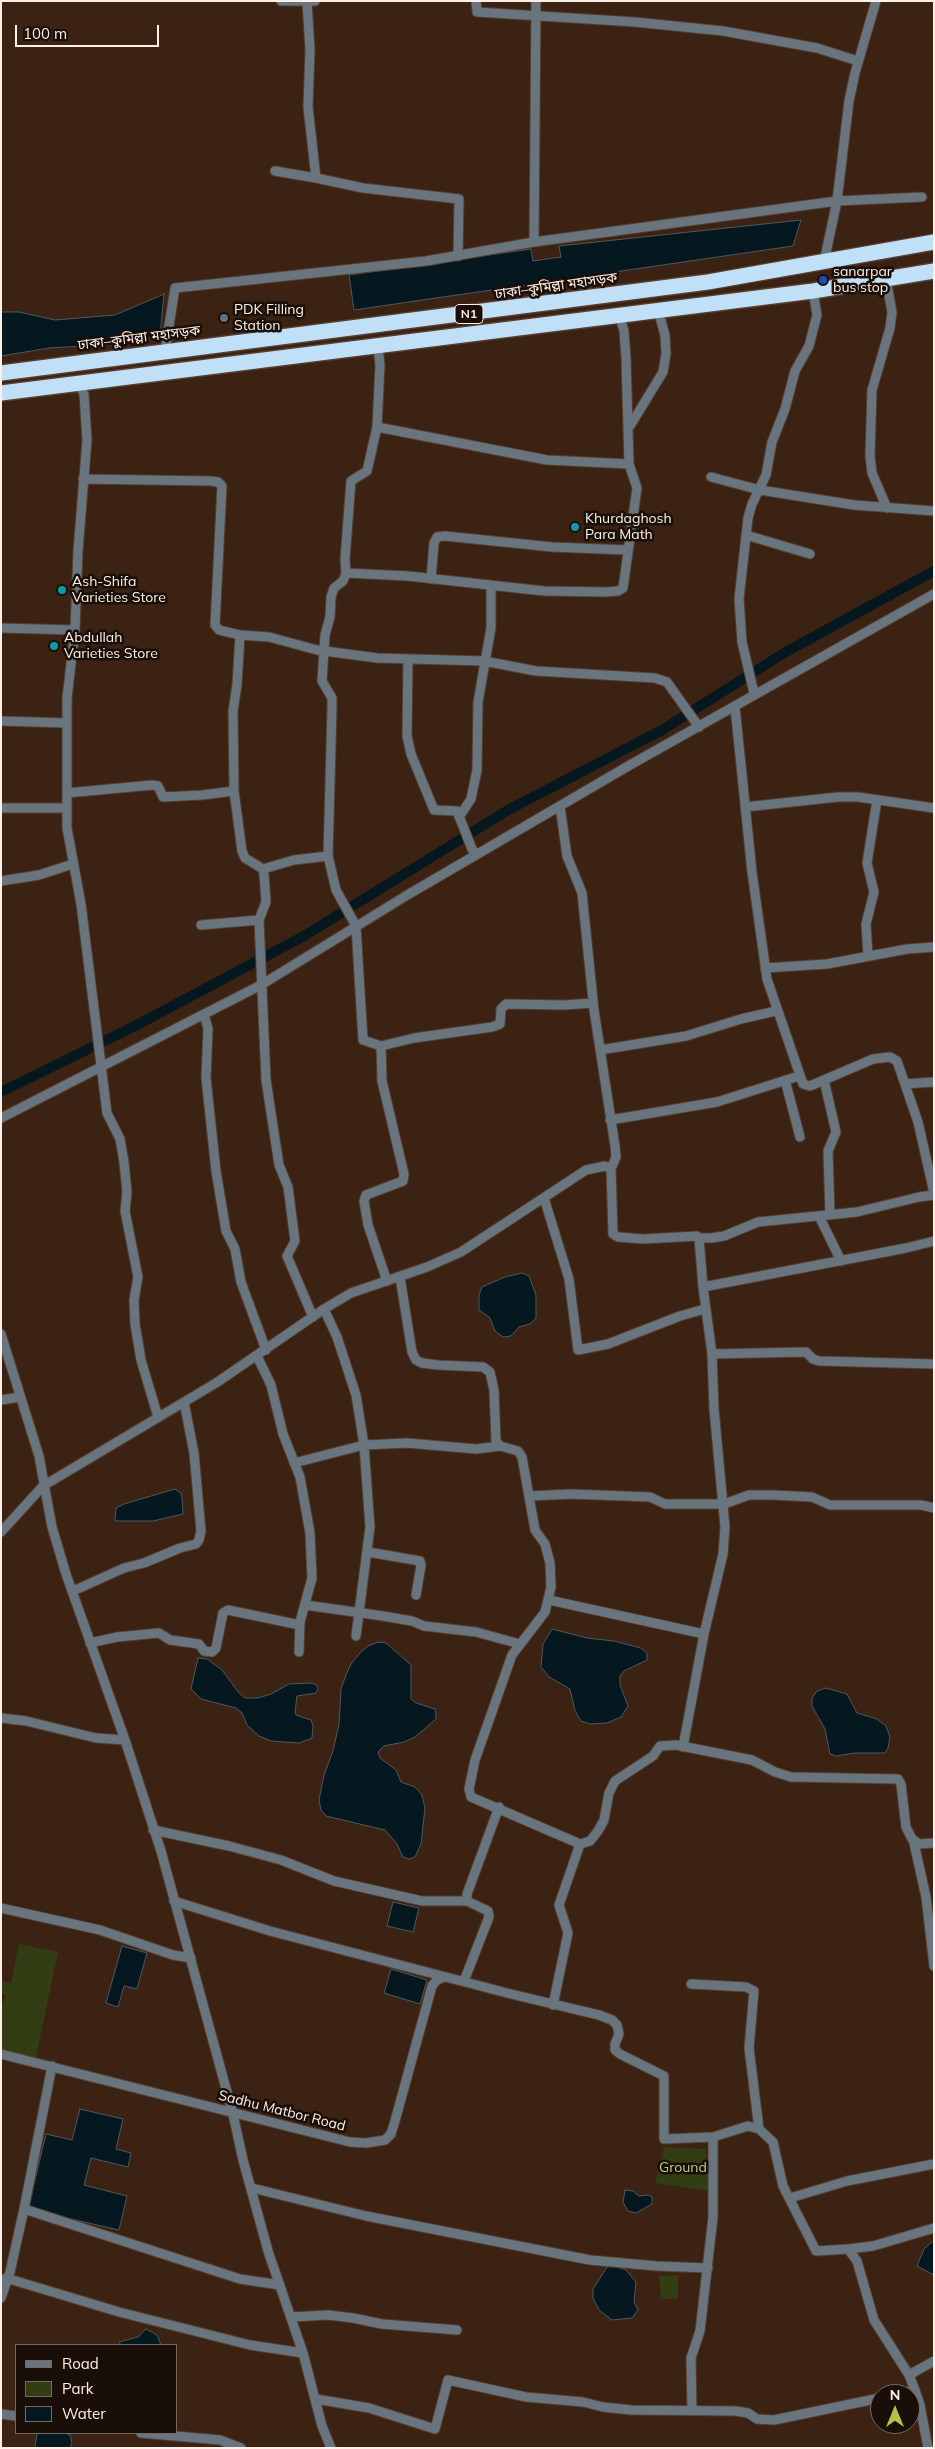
<!DOCTYPE html>
<meta charset="utf-8">
<style>
body{margin:0}
#map{position:relative;width:935px;height:2449px;overflow:hidden;background:#3b2212;font-family:Mulish,sans-serif}
canvas{display:block}
.frame{position:absolute;inset:0;border:2px solid #fdf0e8;pointer-events:none}
.legend{position:absolute;left:15px;top:2344px;width:162px;height:90px;box-sizing:border-box;background:#1a0f08;border:1px solid #756962;margin:0;padding:6px 9px;list-style:none;font-size:15px;color:#fdf0e8}
.legend li{display:flex;align-items:center;gap:10px;height:25px}
.legend b{width:25px;border:1px solid #756962}
.north{position:absolute;left:870px;top:2384px;width:50px;height:50px;box-sizing:border-box;background:#1a0f08;border:1px solid #756962;border-radius:50%;rotate:0deg;font-size:14px;font-weight:700;line-height:20px;text-align:center;color:#fdf0e8}
.north::after{content:'';display:block;margin:auto;width:18px;height:22px;background:#b7c148;clip-path:polygon(50% 0,100% 100%,50% 72%,0 100%)}
.scale{position:absolute;left:15px;top:25px;width:144px;height:22px;box-sizing:border-box;border:2px solid #fdf0e8;border-top:0;padding-left:6px;font-size:15px;line-height:18px;white-space:nowrap;color:#fdf0e8;-webkit-text-stroke:4px #1a0f08;paint-order:stroke}
</style>
<div id="map">
<canvas width="935" height="2449"></canvas>
<div class="frame"></div>
<ul class="legend">
<li><b style="height:6px;background:#68757e"></b>Road</li>
<li><b style="height:14px;background:#323d13"></b>Park</li>
<li><b style="height:14px;background:#051820"></b>Water</li>
</ul>
<div class="north">N</div>
<div class="scale">100 m</div>
</div>
<script>
const c = document.querySelector('canvas').getContext('2d');
c.lineJoin = 'round';
function fill(path, color) { c.fillStyle = color; c.fill(path, 'evenodd'); }
const shape = rows => new Path2D(rows.map(r => 'M' + r).join(''));
function strokePath(path, color, width, dash) { c.strokeStyle = color; c.lineWidth = width; c.lineCap = dash ? 'butt' : 'round'; c.setLineDash(dash || []); c.stroke(path); }
function drawText(font, color, halo, rows, align = 'center') {
  c.font = font + ' Mulish,"Noto Sans Bengali",sans-serif'; c.lineWidth = 5; c.setLineDash([]); c.textBaseline = 'middle'; c.strokeStyle = halo; c.fillStyle = color; for (const [text, x, y, turn = 0] of rows) {
    c.save(); c.translate(x, y); c.rotate((+turn || 0) * Math.PI / 180); c.textAlign = isNaN(turn) ? turn : align; if (halo) c.strokeText(text, 0, 0); c.fillText(text, 0, 0); c.restore();
  }
}
const green = shape([
 [19,1944,58,1952,35,2062,1,2053,1,2007,6,1995,1,1993,1,1981,11,1983],
 [664,2147,706,2149,708,2191,655,2183],
 [678,2275,678,2299,661,2299,659,2276]
]);
const water = shape([
 [801,220,793,246,354,310,349,275,531,249,533,261,561,257,559,246,801,220],
 [164,294,160,336,119,344,49,348,1,356,1,312,19,312,55,320,115,315,164,294],
 [522,1273,529,1276,536,1295,536,1318,530,1324,519,1327,511,1336,503,1337,495,1331,490,1318,479,1310,479,1295,482,1287,505,1277,522,1273],
 [175,1489,181,1493,182,1498,183,1514,153,1521,115,1521,116,1508,124,1504,175,1489],
 [552,1629,587,1638,614,1641,641,1648,647,1653,647,1660,624,1671,620,1676,620,1685,628,1706,621,1717,607,1723,591,1724,581,1721,575,1711,570,1689,549,1677,541,1667,543,1644,552,1629],
 [378,1642,386,1643,411,1665,411,1699,416,1703,435,1709,436,1713,436,1719,415,1737,404,1742,384,1746,378,1752,380,1758,396,1770,401,1782,415,1787,422,1795,425,1808,421,1844,415,1857,409,1859,403,1857,397,1844,385,1830,326,1816,321,1810,319,1800,324,1775,333,1751,339,1724,341,1689,346,1675,351,1664,360,1653,368,1646,378,1642],
 [198,1658,207,1659,222,1670,239,1693,245,1698,258,1698,271,1694,289,1684,312,1683,316,1685,318,1688,316,1693,297,1696,295,1712,296,1715,311,1720,313,1726,312,1738,299,1743,271,1741,259,1736,247,1725,242,1713,236,1708,201,1699,191,1689,198,1658],
 [826,1688,847,1694,857,1713,877,1719,886,1726,890,1737,888,1748,885,1753,855,1753,836,1756,830,1754,825,1729,812,1706,812,1698,817,1691,826,1688],
 [393,1902,419,1908,413,1932,387,1926,393,1902],
 [122,1946,147,1953,137,1989,124,1986,118,2007,106,2003,122,1946],
 [391,1969,427,1980,420,2004,384,1993,391,1969],
 [80,2109,123,2119,116,2149,131,2153,128,2167,91,2158,84,2185,127,2196,119,2230,28,2209,46,2134,72,2140,80,2109],
 [625,2190,633,2191,639,2196,648,2195,652,2197,652,2204,636,2213,628,2211,623,2202,625,2190],
 [934,2240,934,2275,917,2266,924,2249,934,2240],
 [614,2266,626,2270,636,2282,634,2302,638,2310,632,2318,612,2320,599,2310,593,2298,593,2289,607,2267,614,2266],
 [146,2329,157,2335,161,2345,121,2345,119,2342,138,2337,146,2329],
 [37,2433,65,2433,70,2435,72,2443,70,2448,35,2448,37,2433]
]);
const canal = shape([
 [1,1092,135,1026,304,936,508,810,662,730,784,653,934,571]
]);
const street = shape([
 [281,1,315,1],
 [476,1,477,12,635,22,723,31,817,48,858,61],
 [307,2,310,50,308,107,316,178,363,188,459,199,458,256],
 [275,171,316,178],
 [534,242,536,1],
 [824,262,837,201,849,101,855,73,876,1],
 [886,279,892,312,890,328,872,390,870,456,872,473,887,508],
 [378,347,380,365,377,427,367,471,351,481,345,559,346,573,343,581,334,588,331,597,330,617,325,635,322,681,332,698,332,708,328,856,336,890,356,926,363,1040,381,1046,382,1081,404,1174,403,1181,366,1195,364,1201,368,1225,387,1281],
 [165,351,175,288,426,261,534,242,837,201,922,197],
 [79,383,84,394,87,440,78,551,75,630,67,698,67,828,81,904,107,1113,120,1139,124,1162,127,1192,125,1211,138,1277,134,1300,135,1324,141,1360,158,1417],
 [630,426,663,372,666,354,665,335,658,310],
 [377,427,547,460,629,464],
 [711,477,760,490,854,505,934,511],
 [83,479,211,481,218,482,222,486,215,625,219,630,240,635,237,685,233,711,234,791,242,851,245,858,263,869,264,874,266,902,259,920,266,1080,279,1165,288,1187,295,1241,287,1256,313,1317],
 [746,535,810,554],
 [346,573,408,576,544,591,606,592,618,591,623,588,637,488,629,464,626,358,624,331,619,314],
 [431,579,434,543,437,537,445,536,552,547,627,550],
 [1,628,75,630],
 [240,635,269,637,317,650,377,658,484,661,536,671,655,678,667,682,699,727],
 [408,659,407,736,411,754,434,810,457,811,472,849,476,855],
 [754,693,742,642,739,599,748,518,752,504,766,475,772,442,785,409,795,371,809,346,817,315,813,291],
 [735,707,752,872,767,979,803,1084,810,1086,873,1059,890,1057,897,1061,918,1122,934,1193],
 [1,721,67,723],
 [67,793,152,785,158,786,163,797,202,795,234,791],
 [560,806,567,856,582,893,594,1010,615,1146,616,1157,611,1169,613,1234,618,1237,643,1239,697,1236,699,1238,711,1238,724,1236,758,1222,857,1212,919,1197,934,1195],
 [745,807,838,797,858,797,934,808],
 [1,808,67,808],
 [459,817,471,799,477,770,478,702,491,628,491,585],
 [263,869,294,860,328,856],
 [1,881,39,875,73,864],
 [201,925,259,920],
 [868,956,866,924,874,892,867,863,877,800],
 [765,968,827,964,907,949,934,947],
 [204,1014,208,1029,206,1078,216,1171,226,1231,235,1249,241,1282,266,1350],
 [381,1046,414,1038,492,1027,500,1024,501,1009,506,1004,564,1005,593,1003],
 [600,1050,686,1036,741,1019,776,1011],
 [785,1080,800,1137],
 [824,1080,836,1132,828,1151,830,1215],
 [905,1084,934,1082],
 [1,1118,261,985,409,894,630,765,934,594],
 [610,1120,717,1102,799,1076],
 [544,1198,569,1279,578,1350,608,1344,680,1316,705,1309],
 [819,1216,841,1261],
 [400,1277,412,1352,416,1360,422,1363,438,1365,483,1367,490,1372,494,1390,496,1441,500,1446,518,1451,522,1457,535,1530,545,1544,550,1563,551,1587,545,1612,512,1655,475,1760,469,1789,471,1797,580,1844,590,1841,598,1831,604,1820,609,1793,615,1781,653,1756,660,1746,676,1745,752,1760,775,1772,791,1777,898,1779,901,1784,906,1827,912,1839,919,1844,934,1843],
 [703,1287,906,1248,934,1241],
 [324,1309,337,1337,356,1395,364,1445,407,1443,476,1449,500,1446],
 [1,1334,39,1456,52,1527,66,1574,125,1740,161,1851,233,2114,243,2160,268,2251,303,2353,322,2426,331,2448],
 [712,1354,806,1352,813,1359,819,1361,934,1364],
 [257,1356,271,1385,283,1434,300,1477,310,1533,312,1578,300,1622,299,1652],
 [1,1400,20,1397],
 [294,1463,364,1445,370,1527,356,1636],
 [530,1496,571,1494,650,1497,665,1504,724,1504,749,1495,773,1495,812,1497,830,1505,921,1505,934,1508],
 [1,1532,43,1486,216,1383,324,1309,351,1293,427,1267,461,1252,586,1170,605,1166,611,1169],
 [368,1552,420,1561,421,1565,416,1595],
 [73,1591,124,1568,144,1563,180,1548,196,1544,199,1540,201,1531,194,1453,184,1402],
 [549,1600,704,1634],
 [305,1605,383,1616,412,1621,424,1626,476,1632,520,1644],
 [90,1643,117,1637,159,1633,170,1640,199,1644,204,1651,212,1652,216,1648,223,1613,228,1610,300,1625],
 [1,1718,26,1721,96,1738,125,1740],
 [683,1747,704,1634,723,1554,725,1527,714,1409,712,1354,703,1287,699,1238],
 [153,1830,229,1846,281,1860,334,1881,422,1901,467,1901],
 [914,1843,926,1897,934,1966],
 [174,1901,270,1931,511,1994,599,2015,612,2020,617,2025,619,2034,615,2044,615,2050,620,2054,664,2076,664,2139,713,2137,748,2126,759,2129,773,2142,783,2186,816,2251,848,2249,857,2261,874,2320,909,2375,915,2390,920,2405,928,2448],
 [1,1908,100,1930,173,1955,191,1958],
 [464,1981,489,1917,488,1911,467,1901,467,1894,499,1807],
 [691,1984,746,1987,754,1991,749,2048,759,2129],
 [553,2005,568,1933,559,1905,580,1844],
 [1,2054,350,2142,366,2143,385,2140,391,2134,395,2121,432,1986,437,1980,444,1977],
 [252,2188,366,2216,590,2260,656,2266,708,2268],
 [790,2198,847,2181,934,2164],
 [24,2209,240,2279,280,2285],
 [848,2249,873,2246,934,2228],
 [6,2278,119,2312,250,2345,303,2353],
 [1,2298,10,2272,24,2209,52,2066],
 [291,2317,328,2315,353,2318,382,2324,457,2330],
 [909,2375,934,2361],
 [897,2394,915,2390],
 [316,2399,369,2408,435,2429,448,2380,526,2397,583,2402,603,2407,631,2410,736,2411,748,2413,757,2419,774,2420,880,2398],
 [692,2411,691,2358,700,2331,713,2217,713,2137],
 [1,2414,16,2416],
 [141,2433,220,2440,241,2448]
]);
const highway = shape([
 [1,373,708,282,934,242],
 [1,393,813,291,934,271]
]);
const markers = [
 [823,280,5,"#1a4fb4"],
 [224,318,5,"#5c6f8a"],
 [575,527,5,"#0f9aa8"],
 [62,590,5,"#0f9aa8"],
 [54,646,5,"#0f9aa8"]
];
const shields = [
 [469,314,28]
];
const shieldNames = [
 ["N1",469,314]
];
const poiNames = [
 ["sanarpar",833,272],
 ["bus stop",833,288],
 ["PDK Filling",234,310],
 ["Station",234,326],
 ["Khurdaghosh",585,519],
 ["Para Math",585,535],
 ["Ash-Shifa",72,582],
 ["Varieties Store",72,598],
 ["Abdullah",64,638],
 ["Varieties Store",64,654]
];
const streetNames = [
 ["ঢাকা–কুমিল্লা মহাসড়ক",556,286,-8],
 ["ঢাকা–কুমিল্লা মহাসড়ক",139,338,-7],
 ["Sadhu Matbor Road",282,2111,14]
];
const parkNames = [
 ["Ground",683,2168]
];
fill(green, '#323d13');
fill(water, '#051820');
strokePath(water, '#4f595c', 1);
strokePath(canal, '#051820', 10);
strokePath(street, '#563f30', 11);
strokePath(highway, '#563f30', 18);
strokePath(street, '#68757e', 9);
strokePath(highway, '#bfe0f6', 15);
for (const [x, y, r, color] of markers) { const dot = new Path2D(); dot.arc(x, y, r, 0, 2 * Math.PI); c.fillStyle = color; c.fill(dot); strokePath(dot, '#1a0f08', 2); }
for (const [x, y, w] of shields) { const box = new Path2D(); box.roundRect(x - w / 2, y - 9.5, w, 19, 4); c.fillStyle = '#1a0f08'; c.fill(box); strokePath(box, '#fdf0e8', 1); }
drawText('bold 12px', '#fdf0e8', null, shieldNames);
drawText('14px', '#fdf0e8', '#1a0f08', poiNames, 'left');
drawText('14px', '#fdf0e8', '#1a0f08', streetNames);
drawText('14px', '#b8d084', '#1a0f08', parkNames);
</script>
